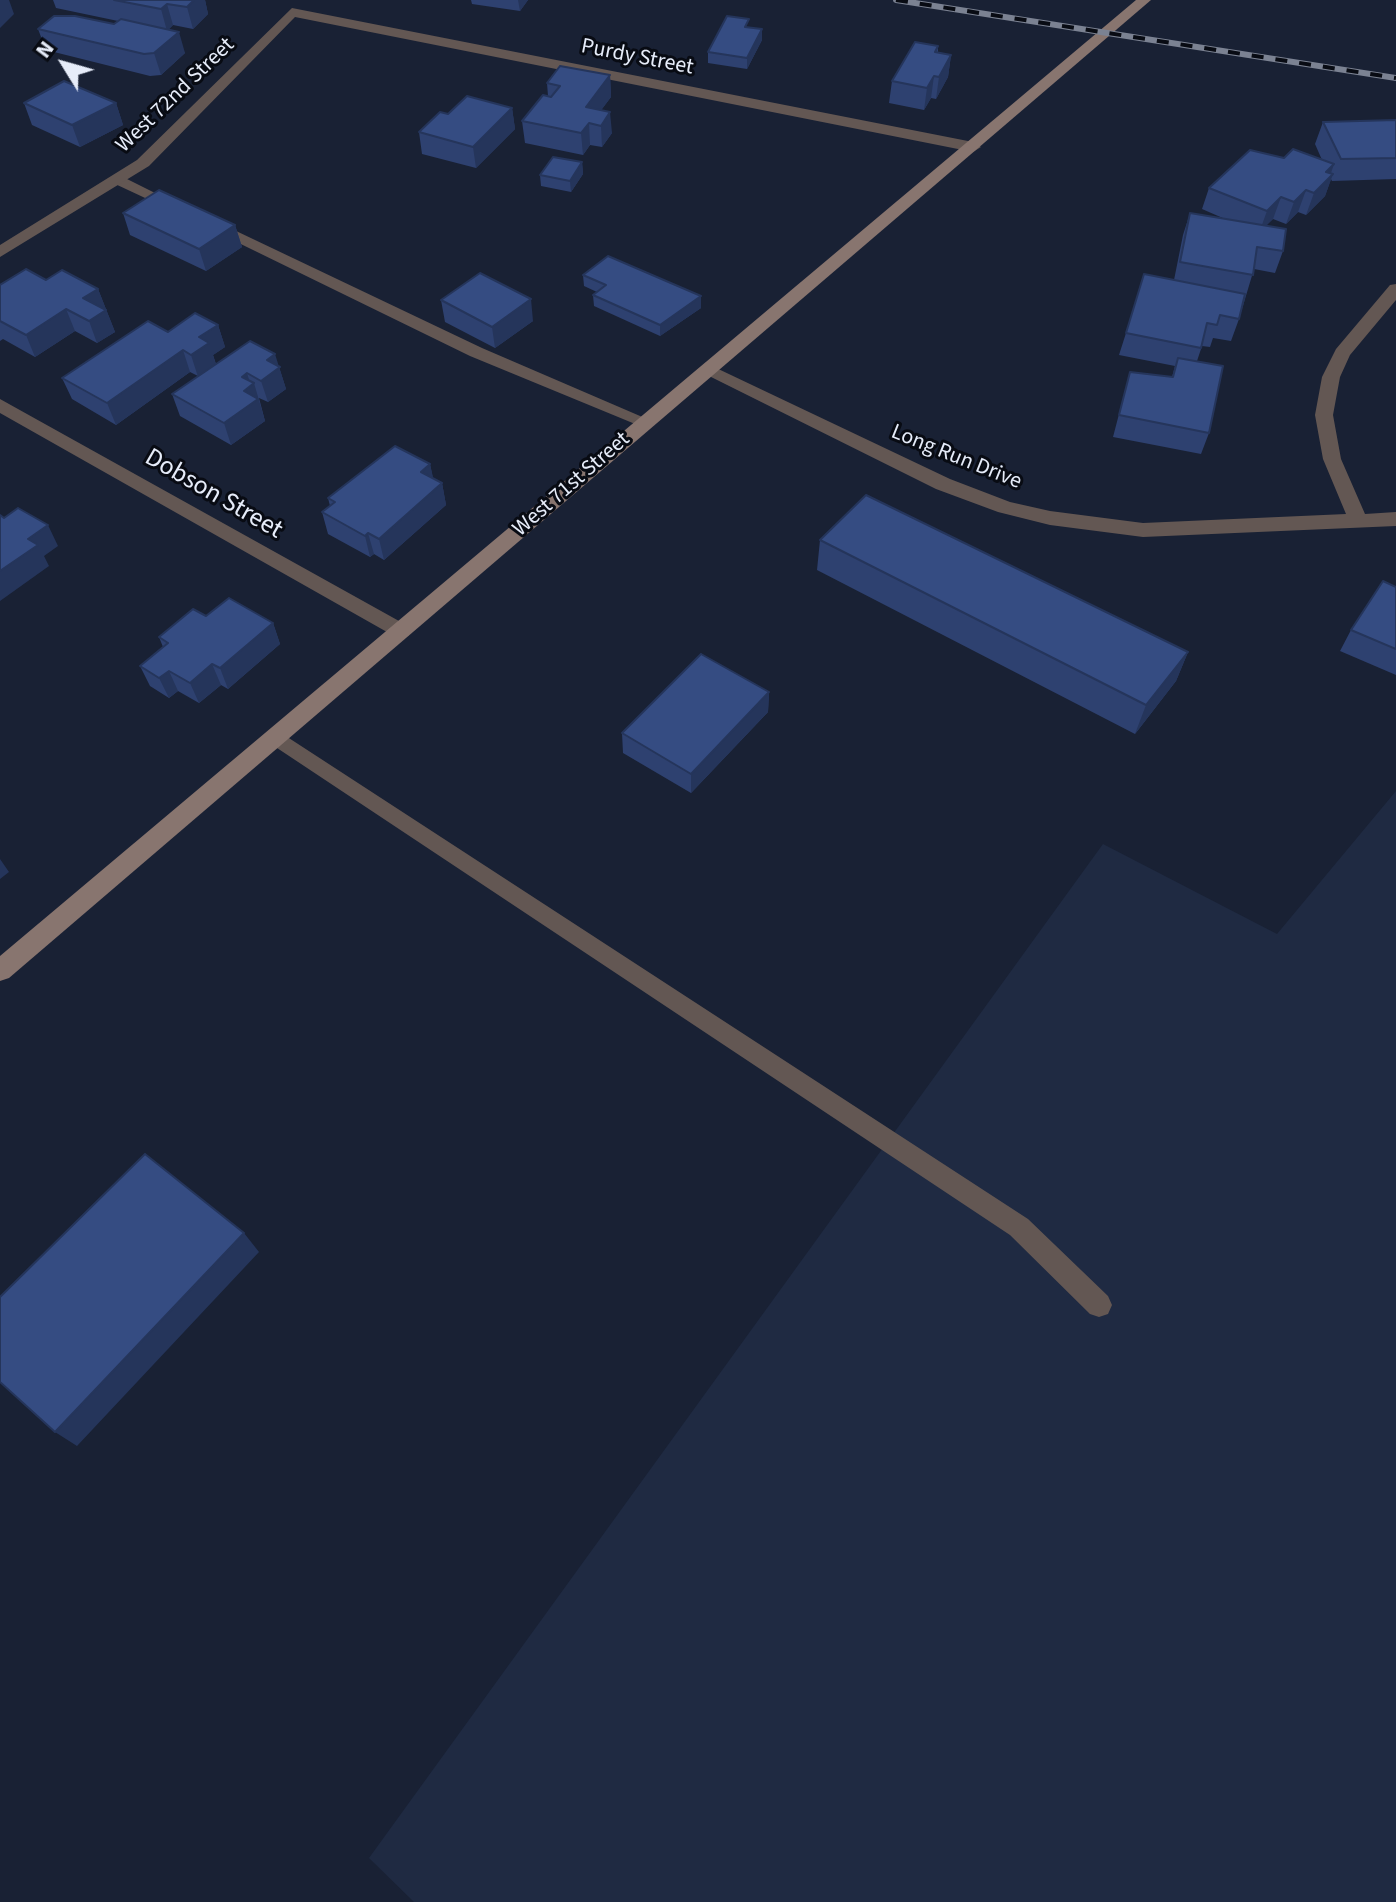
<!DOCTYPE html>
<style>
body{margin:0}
#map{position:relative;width:1396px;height:1902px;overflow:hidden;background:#192134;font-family:"Source Sans 3",sans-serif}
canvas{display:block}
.north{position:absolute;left:24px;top:24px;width:80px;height:80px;-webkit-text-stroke:6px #080b13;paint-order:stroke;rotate:307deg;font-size:22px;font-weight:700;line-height:32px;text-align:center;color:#e6ecf9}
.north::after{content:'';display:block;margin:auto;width:28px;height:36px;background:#e6ecf9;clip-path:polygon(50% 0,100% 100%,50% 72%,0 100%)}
</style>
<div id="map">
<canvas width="1396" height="1902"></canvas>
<div class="north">N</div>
</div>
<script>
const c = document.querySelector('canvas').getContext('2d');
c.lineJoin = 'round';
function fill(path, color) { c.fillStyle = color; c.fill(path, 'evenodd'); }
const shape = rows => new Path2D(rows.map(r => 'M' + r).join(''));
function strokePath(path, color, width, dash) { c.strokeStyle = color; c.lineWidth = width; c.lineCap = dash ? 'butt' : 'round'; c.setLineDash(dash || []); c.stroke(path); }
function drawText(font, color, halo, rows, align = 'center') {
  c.font = font + ' "Source Sans 3",sans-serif'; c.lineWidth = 6; c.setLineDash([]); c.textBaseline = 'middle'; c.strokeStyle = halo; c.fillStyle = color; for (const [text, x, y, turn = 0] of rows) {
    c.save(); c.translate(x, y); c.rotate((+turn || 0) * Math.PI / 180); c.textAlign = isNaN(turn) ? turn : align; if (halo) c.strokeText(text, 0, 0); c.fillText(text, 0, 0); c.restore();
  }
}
const built = shape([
 [1396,791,1396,1902,414,1902,369,1858,1103,844,1277,934]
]);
const lane = shape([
 [113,177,123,177,185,208,173,211,113,183,113,177],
 [213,220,482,348,654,422,652,426,640,426,470,356,208,228,208,222,213,220],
 [275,729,1028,1219,1108,1296,1112,1305,1108,1314,1099,1317,1090,1314,1010,1235,268,742,265,737,275,729]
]);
const street = shape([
 [292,8,973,142,981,147,973,152,295,17,149,166,0,257,0,245,137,160,292,8],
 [1396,284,1396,300,1350,355,1340,377,1333,415,1341,459,1365,514,1396,512,1396,526,1143,537,1050,525,998,512,936,489,697,370,706,364,712,366,950,479,1010,502,1050,511,1143,523,1346,514,1323,459,1315,415,1322,377,1336,349,1390,285,1396,284],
 [0,399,408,626,411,631,408,636,394,636,0,413,0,399]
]);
const secondary = shape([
 [1136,0,1151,0,9,978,0,981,0,956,1136,0]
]);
const rail = shape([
 [896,0,1396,78]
]);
const wall = shape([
 [53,0,205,0,208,14,193,29,173,25,169,29,185,53,161,75,150,76,46,50,38,29,114,24,118,21,56,8],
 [471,0,528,0,520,11,472,4],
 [749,27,762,40,747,69,708,63,708,52],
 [938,46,938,52,951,55,948,77,936,99,931,98,924,110,889,103,892,81],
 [610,75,611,97,601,110,612,133,602,147,590,145,583,155,525,143,522,121,548,96,547,83],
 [24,103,116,103,123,125,80,147,32,125],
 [512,108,515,129,476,168,422,154,419,132,448,114],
 [1396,120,1396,179,1332,181,1331,179,1325,196,1306,215,1298,212,1286,224,1273,219,1266,225,1283,251,1275,273,1254,269,1239,319,1231,341,1213,338,1210,347,1202,346,1197,361,1209,433,1201,454,1113,437,1130,372,1172,377,1175,366,1119,355,1126,333,1174,280,1183,235,1190,213,1225,219,1202,209,1209,188,1284,158,1322,160,1315,144,1323,122],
 [582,162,583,174,571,192,541,186,540,175],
 [123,213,235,225,242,247,206,271,130,235],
 [583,275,701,296,701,308,660,336,594,306,593,295,597,292,584,286],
 [46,280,98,289,115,332,97,343,75,331,35,357,3,339,0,341,0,285],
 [441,300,533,321,495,348,445,322],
 [218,325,225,347,213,355,216,364,279,367,286,389,268,402,259,398,265,421,231,445,180,416,172,394,198,376,190,372,116,425,72,399,62,378,168,332],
 [430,464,433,479,442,483,446,505,384,560,374,554,370,557,328,534,322,512,330,506,328,498],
 [820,540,1188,652,1176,681,1135,734,817,570],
 [1396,587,1396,675,1340,651,1351,630],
 [206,616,273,623,280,644,228,689,221,685,199,703,178,691,169,698,150,686,140,666,163,647,159,637],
 [769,692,768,712,691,793,623,753,622,733]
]);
const shadedWall = shape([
 [0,0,9,0,14,14,0,28],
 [194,0,205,0,208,14,193,29,187,7],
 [518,0,528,0,520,11],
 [167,4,173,25,167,31,161,9],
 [762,29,762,40,747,69,747,58],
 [179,32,185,53,161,75,154,53],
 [951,55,948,77,936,99,939,77],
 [610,75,611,97,591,124,589,123,590,145,583,155,581,133,586,107],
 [934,76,931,98,924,110,927,88],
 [116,103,123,125,80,147,72,125],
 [512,108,515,129,476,168,473,147],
 [610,112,612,133,602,147,601,126],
 [582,162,583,174,571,192,570,181],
 [1334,164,1329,179,1333,174,1325,196,1306,215,1314,193,1326,172],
 [1306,190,1298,212,1286,224,1294,202],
 [1281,197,1273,219,1259,233,1267,211],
 [235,225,242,247,206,271,199,249],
 [98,289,115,332,97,343,89,321,83,298],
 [701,296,701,308,660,336,660,325],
 [531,299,533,321,495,348,492,327],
 [66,309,75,331,35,357,26,335],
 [218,325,225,347,213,355,216,365,198,377,191,355,199,337],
 [183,350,190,372,116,425,107,403],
 [275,354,286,389,268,402,261,381,267,360],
 [247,373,251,386,254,383,265,421,231,445,224,423,242,377],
 [430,464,435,486,421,472],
 [442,483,446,505,384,560,379,539],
 [48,525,58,546,44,556,49,566,0,601,0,571,28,539],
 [368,533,374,554,370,557,365,536],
 [273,623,280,644,228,689,220,668],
 [1188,652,1176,681,1135,734,1146,705],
 [212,664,221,685,199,703,190,683],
 [169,671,178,691,169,698,159,678],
 [769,692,768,712,691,793,691,774],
 [0,859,9,872,0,879],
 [244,1233,259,1252,77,1446,55,1432]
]);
const building = shape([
 [114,0,194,0,187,7,167,4,161,9,114,0],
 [54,16,75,16,114,24,121,19,179,32,154,53,144,54,38,29,54,16],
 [727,16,749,19,745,27,762,29,747,58,708,52,727,16],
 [915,42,938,46,935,52,951,55,939,77,934,76,927,88,892,81,915,42],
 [560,66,610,75,586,107,610,112,601,126,589,123,581,133,522,121,543,95,551,97,560,86,547,83,560,66],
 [64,81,116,103,72,125,24,103,64,81],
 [467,96,512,108,473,147,419,132,440,112,448,114,467,96],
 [1396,120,1396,158,1341,159,1323,122,1396,120],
 [1293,149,1334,164,1326,172,1333,174,1314,193,1306,190,1294,202,1281,197,1267,211,1209,188,1250,150,1284,158,1293,149],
 [553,157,582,162,570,181,540,175,553,157],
 [159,190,235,225,199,249,123,213,159,190],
 [1190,213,1286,229,1283,251,1257,247,1253,275,1180,262,1190,213],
 [608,256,701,296,660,325,593,295,606,285,583,275,608,256],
 [26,269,46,280,62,270,98,289,83,298,106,310,89,321,66,309,26,335,0,321,0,285,26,269],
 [480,273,531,299,492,327,441,300,480,273],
 [1144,274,1245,294,1239,319,1220,315,1217,325,1207,323,1201,348,1126,333,1144,274],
 [195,313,218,325,199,337,209,343,191,355,183,350,107,403,62,378,148,321,168,332,195,313],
 [250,341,275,354,267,360,280,367,261,381,247,373,242,377,254,383,244,391,258,399,224,423,172,394,250,341],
 [1178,358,1223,366,1209,433,1119,415,1130,372,1173,377,1178,358],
 [395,446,430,464,421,472,442,483,379,539,368,533,365,536,322,512,335,502,328,498,395,446],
 [866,495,1188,652,1146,705,820,540,866,495],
 [18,508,48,525,28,539,38,545,0,571,0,515,4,518,18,508],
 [1383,581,1396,587,1396,649,1351,630,1383,581],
 [229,598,273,623,220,668,212,664,190,683,169,671,159,678,140,666,168,643,159,637,193,609,206,616,229,598],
 [701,654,769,692,691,774,622,733,701,654],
 [145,1154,244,1233,55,1432,0,1382,0,1297,145,1154]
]);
const farStreetnames = [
 ["Purdy Street",637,58,11],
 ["West 72nd Street",176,96,-44],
 ["Long Run Drive",956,458,22],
 ["West 71st Street",572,485,-41]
];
const streetNames = [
 ["Dobson Street",213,495,30]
];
fill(built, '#1f2a42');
fill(lane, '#635753');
fill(street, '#635753');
fill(secondary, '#88756f');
strokePath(rail, '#7b8292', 6);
strokePath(rail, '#080b13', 4, [12]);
fill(wall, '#2e4170');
fill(shadedWall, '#25355b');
fill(building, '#354c82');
strokePath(building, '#25355b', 2);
drawText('22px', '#e6ecf9', '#080b13', farStreetnames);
drawText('26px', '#e6ecf9', '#080b13', streetNames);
</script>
